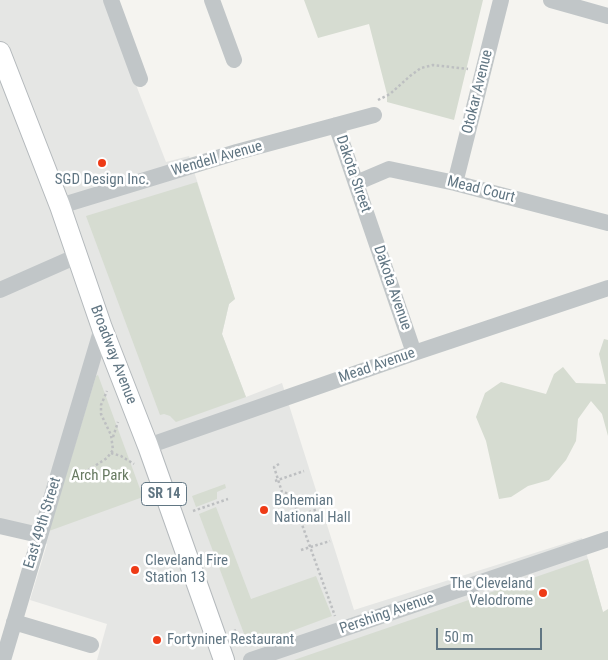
<!DOCTYPE html>
<style>
body{margin:0}
#map{position:relative;width:608px;height:660px;overflow:hidden;background:#f5f4f0;font-family:"Roboto Condensed",sans-serif}
canvas{display:block}
.scale{position:absolute;left:436px;top:628px;width:106px;height:22px;box-sizing:border-box;border:2px solid #617683;border-top:0;padding-left:6px;font-size:15px;line-height:18px;white-space:nowrap;color:#617683;-webkit-text-stroke:4px #fff;paint-order:stroke}
</style>
<div id="map">
<canvas width="608" height="660"></canvas>
<div class="scale">50 m</div>
</div>
<script>
const c = document.querySelector('canvas').getContext('2d');
c.lineJoin = 'round';
function fill(path, color) { c.fillStyle = color; c.fill(path, 'evenodd'); }
const shape = rows => new Path2D(rows.map(r => 'M' + r).join(''));
function strokePath(path, color, width, dash) { c.strokeStyle = color; c.lineWidth = width; c.lineCap = dash ? 'butt' : 'round'; c.setLineDash(dash || []); c.stroke(path); }
function drawText(font, color, halo, rows, align = 'center') {
  c.font = font + ' "Roboto Condensed",sans-serif'; c.lineWidth = 5; c.setLineDash([]); c.textBaseline = 'middle'; c.strokeStyle = halo; c.fillStyle = color; for (const [text, x, y, turn = 0] of rows) {
    c.save(); c.translate(x, y); c.rotate((+turn || 0) * Math.PI / 180); c.textAlign = isNaN(turn) ? turn : align; if (halo) c.strokeText(text, 0, 0); c.fillText(text, 0, 0); c.restore();
  }
}
const built = shape([
 [0,0,103,0,166,162,189,156,235,299,229,304,222,334,246,397,282,383,354,610,582,538,608,630,608,660,97,660,107,624,30,600,47,544,0,532]
]);
const green = shape([
 [304,0,483,0,454,120,387,102,387,94,369,24,318,38],
 [197,182,235,299,229,304,222,334,246,397,176,422,170,416,164,414,160,415,86,216],
 [604,339,608,340,608,436,602,414,591,401,578,419,576,441,566,460,549,480,528,486,511,497,499,499,486,441,476,417,485,393,501,382,546,394,554,374,563,367,576,383,606,384,599,354],
 [98,375,143,497,49,531,96,376],
 [225,484,226,488,217,492,217,499,196,507,192,496],
 [216,507,251,599,316,576,332,616,249,647,199,514],
 [588,559,603,612,608,609,608,660,294,660]
]);
const path = shape([
 [378,100,390,94,410,76,421,68,433,65,468,69],
 [113,437,118,422],
 [111,453,121,456,134,464],
 [279,464,274,467,282,492,291,494,335,616],
 [73,474,87,471,107,458,113,450,111,435,101,414,101,405,107,391],
 [275,481,304,471],
 [193,511,228,499],
 [290,519,318,509],
 [301,550,330,541],
 [234,631,236,630]
]);
const minor = shape([
 [111,0,140,79],
 [212,0,234,60],
 [551,0,608,16],
 [336,125,414,353],
 [356,183,389,169,455,183,608,223],
 [455,183,501,0],
 [60,206,237,152,374,115],
 [0,290,77,256],
 [148,446,414,353,608,288],
 [0,526,39,535],
 [14,622,91,645],
 [3,660,102,328],
 [251,660,608,539]
]);
const major = shape([
 [0,52,60,206,102,328,148,446,224,660]
]);
const markers = [
 [102,163,5,"#ee3b17"],
 [264,510,5,"#ee3b17"],
 [135,570,5,"#ee3b17"],
 [543,593,5,"#ee3b17"],
 [157,640,5,"#ee3b17"]
];
const shields = [
 [164,494,45]
];
const shieldNames = [
 ["SR 14",164,494]
];
const streetNames = [
 ["Otokar Avenue",478,92,-76],
 ["Wendell Avenue",217,159,-16],
 ["Dakota Street",353,174,71],
 ["Mead Court",481,190,14],
 ["Dakota Avenue",392,288,71],
 ["Broadway Avenue",113,355,69],
 ["Mead Avenue",377,366,-19],
 ["East 49th Street",43,523,-73],
 ["Pershing Avenue",387,614,-19]
];
const poiNames = [
 ["SGD Design Inc.",102,180,"center"],
 ["Bohemian",274,501],
 ["National Hall",274,518],
 ["Cleveland Fire",145,561],
 ["Station 13",145,578],
 ["The Cleveland",533,584,"right"],
 ["Velodrome",533,601,"right"],
 ["Fortyniner Restaurant",167,640]
];
const parkNames = [
 ["Arch Park",100,476]
];
fill(built, '#e5e6e4');
fill(green, '#d6dcd1');
strokePath(major, '#b4b9bc', 22);
strokePath(path, '#bdbfc1', 2.5, [2.5, 2.5]);
strokePath(minor, '#c1c6c8', 16);
strokePath(major, '#fff', 20);
for (const [x, y, r, color] of markers) { const dot = new Path2D(); dot.arc(x, y, r, 0, 2 * Math.PI); c.fillStyle = color; c.fill(dot); strokePath(dot, '#fff', 2); }
for (const [x, y, w] of shields) { const box = new Path2D(); box.roundRect(x - w / 2, y - 11.5, w, 23, 4); c.fillStyle = '#fff'; c.fill(box); strokePath(box, '#617683', 1); }
drawText('bold 14px', '#617683', null, shieldNames);
drawText('15px', '#617683', '#fff', streetNames);
drawText('15px', '#617683', '#fff', poiNames, 'left');
drawText('15px', '#677a61', '#fff', parkNames);
</script>
